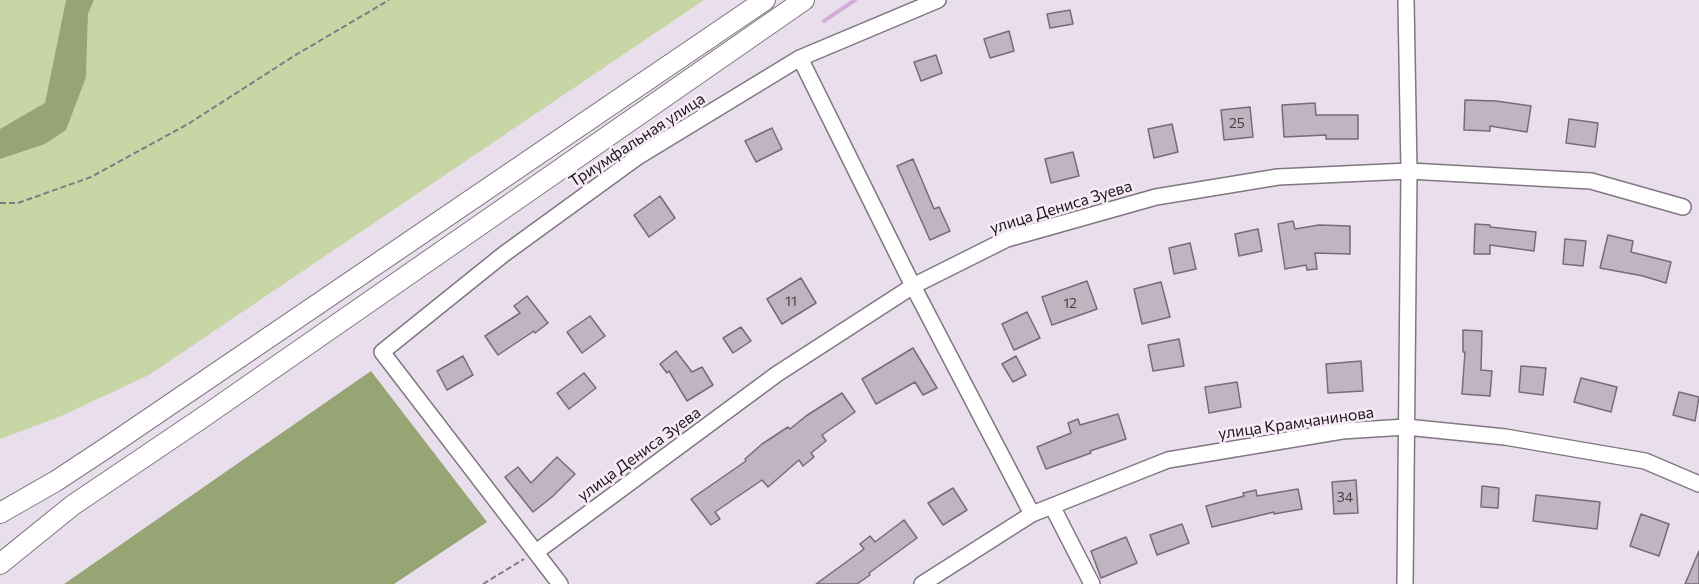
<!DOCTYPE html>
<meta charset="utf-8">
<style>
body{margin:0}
canvas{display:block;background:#e9deeb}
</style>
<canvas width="1699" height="584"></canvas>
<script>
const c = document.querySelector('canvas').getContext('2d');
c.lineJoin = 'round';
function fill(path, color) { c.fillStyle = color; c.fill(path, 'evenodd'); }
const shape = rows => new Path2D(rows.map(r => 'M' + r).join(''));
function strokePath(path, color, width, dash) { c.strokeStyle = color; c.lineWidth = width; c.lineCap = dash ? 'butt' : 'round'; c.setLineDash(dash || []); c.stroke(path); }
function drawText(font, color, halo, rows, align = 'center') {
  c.font = font + ' Commissioner,sans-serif'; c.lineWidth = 5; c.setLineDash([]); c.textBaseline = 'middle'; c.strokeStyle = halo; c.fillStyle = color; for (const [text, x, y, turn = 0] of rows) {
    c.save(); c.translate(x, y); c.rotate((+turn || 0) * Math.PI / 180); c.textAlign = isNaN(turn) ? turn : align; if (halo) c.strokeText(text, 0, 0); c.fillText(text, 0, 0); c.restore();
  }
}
const green = shape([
 [0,0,66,0,45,104,0,129],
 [94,0,704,0,149,375,59,417,0,439,0,159,45,144,86,77,88,14]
]);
const forest = shape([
 [66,0,94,0,88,14,86,77,66,130,45,144,0,159,0,129,45,103],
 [371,371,487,522,394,584,64,584]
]);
const stream = shape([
 [824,21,855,0]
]);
const building = shape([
 [1070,10,1073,24,1050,28,1047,14,1070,10],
 [1009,31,1014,51,990,58,984,39,1009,31],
 [936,55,942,73,921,81,914,62,936,55],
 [1465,100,1496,101,1531,106,1527,132,1490,126,1490,131,1464,130,1465,100],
 [1315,103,1316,115,1358,115,1358,139,1326,139,1326,135,1284,137,1282,105,1315,103],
 [1250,107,1253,137,1224,140,1221,110,1250,107],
 [1569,119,1598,123,1595,147,1566,143,1569,119],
 [1172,124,1178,152,1154,158,1148,129,1172,124],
 [772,128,782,149,756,162,745,141,772,128],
 [1073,152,1079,176,1051,183,1045,159,1073,152],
 [913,159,934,209,939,207,950,231,930,240,897,166,913,159],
 [660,196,675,218,649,237,634,215,660,196],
 [1293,221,1295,229,1319,225,1350,226,1350,254,1315,253,1317,269,1307,270,1306,265,1285,269,1278,224,1293,221],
 [1475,224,1490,225,1490,227,1536,232,1534,251,1490,245,1490,254,1474,254,1475,224],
 [1258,229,1262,251,1239,256,1235,234,1258,229],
 [1608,235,1633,241,1631,252,1671,262,1666,283,1643,276,1600,268,1608,235],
 [1565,239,1586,241,1583,266,1563,264,1565,239],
 [1190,243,1196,269,1174,274,1169,248,1190,243],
 [801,278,816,303,782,324,767,299,801,278],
 [1087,281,1097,309,1052,325,1042,297,1087,281],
 [1161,282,1170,317,1142,324,1134,289,1161,282],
 [527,296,548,323,535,333,534,331,498,355,485,336,520,313,514,306,527,296],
 [1027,312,1040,338,1014,350,1002,324,1027,312],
 [590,316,605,336,582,353,567,332,590,316],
 [741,327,751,341,733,353,723,338,741,327],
 [1463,330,1482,331,1481,370,1492,371,1490,396,1462,394,1465,352,1463,352,1463,330],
 [1179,339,1184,366,1153,371,1148,345,1179,339],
 [913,348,937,388,923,395,915,382,876,404,862,379,913,348],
 [676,351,692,372,702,367,713,385,687,401,669,371,667,373,660,364,676,351],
 [463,356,473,375,447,390,437,371,463,356],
 [1016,356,1026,375,1013,382,1002,364,1016,356],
 [1361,361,1363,391,1328,393,1326,364,1361,361],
 [1521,366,1546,368,1543,395,1519,392,1521,366],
 [584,373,596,388,569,409,557,393,584,373],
 [1581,378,1617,387,1611,412,1574,402,1581,378],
 [1237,382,1241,407,1209,413,1205,387,1237,382],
 [1679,392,1699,397,1695,421,1673,415,1679,392],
 [842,393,855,412,822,435,826,441,811,453,814,457,803,466,799,460,768,487,762,480,715,512,720,519,711,525,691,499,746,461,745,459,762,444,788,427,790,429,806,416,842,393],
 [1118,414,1126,439,1090,451,1091,453,1046,469,1037,447,1071,433,1068,423,1078,419,1080,425,1118,414],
 [557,457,575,474,552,497,533,512,505,477,518,467,531,483,557,457],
 [1356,480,1358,513,1334,514,1332,482,1356,480],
 [1482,486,1499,488,1498,508,1481,507,1482,486],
 [953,488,967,510,943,525,928,503,953,488],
 [1298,489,1302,509,1274,514,1274,512,1212,527,1206,506,1244,496,1243,493,1256,490,1257,496,1298,489],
 [1536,495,1600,502,1597,529,1533,521,1536,495],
 [1641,514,1669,524,1659,556,1630,546,1641,514],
 [904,520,917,538,869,573,870,575,857,584,816,584,864,549,860,544,870,536,875,542,904,520],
 [1182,524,1189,543,1157,555,1150,535,1182,524],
 [1126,537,1137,563,1101,578,1091,551,1126,537],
 [1699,551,1699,584,1685,584,1699,551]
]);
const path = shape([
 [0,203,18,203,91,177,188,124,294,56,389,0],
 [483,584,524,559]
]);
const minor = shape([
 [800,58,913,286,1032,514],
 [1052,506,1092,584],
 [536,552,777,374,913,286,1007,239,1156,197,1278,177,1409,171,1591,181,1683,207],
 [560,584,382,352,504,254,639,156,800,58,938,0],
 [922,584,1032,514,1168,460,1342,431,1406,427,1505,437,1645,461,1699,484],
 [1405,584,1409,171,1406,0]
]);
const major = shape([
 [0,513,56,481,112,444,765,0],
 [0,564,73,505,199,420,804,0]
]);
const numberNames = [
 ["25",1237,123],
 ["11",791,301],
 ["12",1070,303],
 ["34",1345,497]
];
const streetNames = [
 ["Триумфальная улица",637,140,-33],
 ["улица Дениса Зуева",1061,207,-17],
 ["улица Крамчанинова",1296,423,-8],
 ["улица Дениса Зуева",639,454,-36]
];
fill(green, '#c7d6a4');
fill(forest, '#96a573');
strokePath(stream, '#d2add7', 4);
fill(building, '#bfb4c0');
strokePath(building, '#766c77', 1.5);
strokePath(minor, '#817782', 18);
strokePath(major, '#817782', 22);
strokePath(path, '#827a83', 2, [6, 3]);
strokePath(minor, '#fff', 15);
strokePath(major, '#fff', 20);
drawText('14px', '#443e45', null, numberNames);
drawText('16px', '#1b171c', '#f7ebf8', streetNames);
</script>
